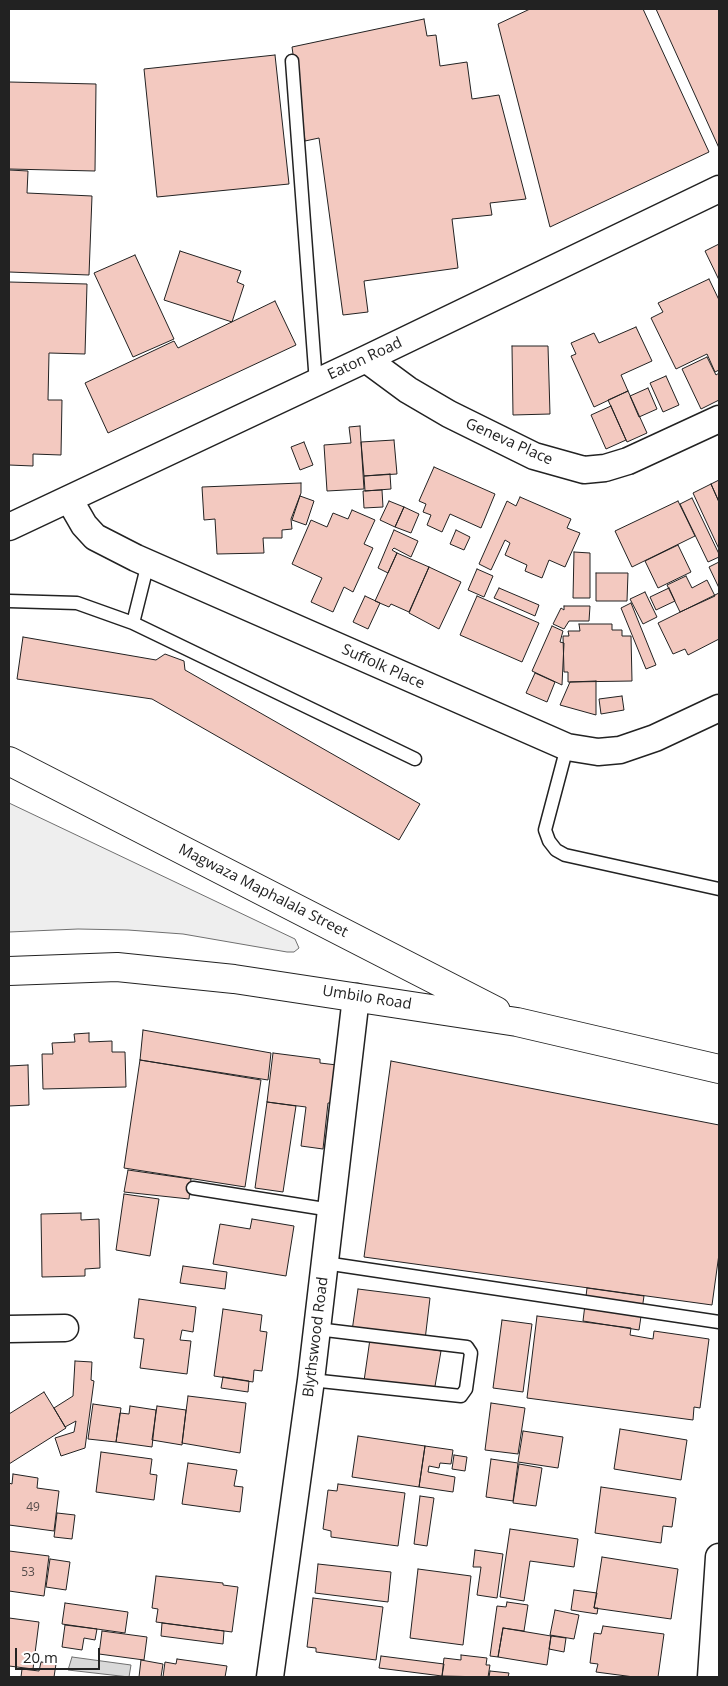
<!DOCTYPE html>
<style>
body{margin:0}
#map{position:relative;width:728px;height:1686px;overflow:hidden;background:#fff;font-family:"Open Sans",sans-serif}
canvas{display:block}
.frame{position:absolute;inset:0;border:10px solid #222;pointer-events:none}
.scale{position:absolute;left:15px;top:1648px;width:85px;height:22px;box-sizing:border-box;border:2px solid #222;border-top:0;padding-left:6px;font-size:15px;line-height:18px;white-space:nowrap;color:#222;-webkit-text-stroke:4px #fff;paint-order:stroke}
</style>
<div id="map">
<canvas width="728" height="1686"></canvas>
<div class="frame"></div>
<div class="scale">20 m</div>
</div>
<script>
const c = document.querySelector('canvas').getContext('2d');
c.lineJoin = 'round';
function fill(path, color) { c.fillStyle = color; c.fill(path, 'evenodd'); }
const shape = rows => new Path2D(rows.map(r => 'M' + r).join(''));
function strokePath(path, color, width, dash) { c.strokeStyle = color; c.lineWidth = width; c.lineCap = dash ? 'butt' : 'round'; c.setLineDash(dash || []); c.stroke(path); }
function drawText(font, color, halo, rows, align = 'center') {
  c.font = font + ' "Open Sans",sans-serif'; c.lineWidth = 4; c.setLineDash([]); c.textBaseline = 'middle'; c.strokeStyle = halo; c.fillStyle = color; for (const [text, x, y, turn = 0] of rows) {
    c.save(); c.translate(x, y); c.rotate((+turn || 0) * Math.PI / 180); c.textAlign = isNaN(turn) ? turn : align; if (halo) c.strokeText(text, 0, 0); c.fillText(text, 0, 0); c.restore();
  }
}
const green = shape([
 [9,803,295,939,299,948,294,952,287,952,183,934,128,930,78,929,9,932,9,803]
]);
const water = shape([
 [72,1657,131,1665,129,1677,68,1670,72,1657]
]);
const building = shape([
 [530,9,643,9,709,152,550,227,498,24,530,9],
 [656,9,719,9,719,148,656,9],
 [424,19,427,36,436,35,440,66,467,62,472,99,499,95,526,199,490,203,492,215,452,219,458,268,364,281,368,312,343,315,319,138,305,141,292,47,424,19],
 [275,55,289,184,157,197,144,69,275,55],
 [9,82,96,84,95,171,9,169,9,82],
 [9,170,28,171,27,193,92,196,89,275,9,272,9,170],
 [719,244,719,280,705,251,719,244],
 [180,251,241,271,237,282,244,285,232,322,164,300,180,251],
 [135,255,174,339,133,357,94,273,135,255],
 [709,279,719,300,719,370,715,372,707,354,676,369,651,318,663,312,658,303,709,279],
 [9,282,87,284,85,354,49,353,48,400,62,400,61,455,33,454,33,466,9,465,9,282],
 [275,301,296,345,108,433,85,383,174,341,178,348,275,301],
 [636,327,652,361,621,375,628,391,594,407,571,356,576,354,571,343,594,333,599,343,636,327],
 [512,346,548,346,550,414,513,415,512,346],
 [707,357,716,375,719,373,719,400,701,409,682,369,707,357],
 [666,376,679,405,663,412,650,383,666,376],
 [648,388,657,409,639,417,630,396,648,388],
 [628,391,647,433,627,442,608,400,628,391],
 [611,406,626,440,606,449,591,415,611,406],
 [360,426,364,489,327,491,324,445,351,443,349,427,360,426],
 [394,440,397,474,364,476,361,442,394,440],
 [304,442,313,465,300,470,291,447,304,442],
 [434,467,495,494,481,528,450,514,442,532,427,525,431,515,423,512,426,504,419,501,434,467],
 [390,474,391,489,365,491,364,476,390,474],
 [719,480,719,502,711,484,719,480],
 [301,483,301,493,291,519,292,529,282,530,282,538,263,538,264,553,217,554,215,519,204,520,202,487,301,483],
 [711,484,719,502,719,549,693,493,711,484],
 [382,490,383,507,364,508,363,491,382,490],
 [300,496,314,501,306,525,292,520,300,496],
 [520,497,571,519,567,528,580,533,565,567,549,560,542,578,525,571,527,565,505,555,510,543,505,540,491,570,479,564,507,501,516,506,520,497],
 [692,498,719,554,719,557,708,562,680,504,692,498],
 [389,501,404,507,395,527,380,520,389,501],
 [678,501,695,536,632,567,615,531,678,501],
 [404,507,419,514,411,533,395,527,404,507],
 [352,510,375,520,364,544,373,548,353,592,344,587,333,612,311,602,322,578,292,564,311,520,327,527,333,513,348,519,352,510],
 [394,530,418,541,411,557,394,548,392,550,397,553,388,573,378,568,394,530],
 [456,530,470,537,464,550,450,544,456,530],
 [678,545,691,572,658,588,645,561,678,545],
 [574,552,590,553,590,598,573,598,574,552],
 [397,553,429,567,409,612,391,604,389,607,375,601,397,553],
 [719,562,719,588,709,567,719,562],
 [429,567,461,582,439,629,409,613,429,567],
 [477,569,493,576,484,597,468,590,477,569],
 [596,573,628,573,627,601,596,601,596,573],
 [686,576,692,588,707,580,715,596,680,612,667,585,686,576],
 [499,588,539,605,535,616,494,598,499,588],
 [669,588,675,601,656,610,650,597,669,588],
 [645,592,657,617,643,624,630,599,645,592],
 [719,593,719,639,688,655,685,649,673,654,658,623,719,593],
 [365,596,380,603,368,629,353,622,365,596],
 [477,596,539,623,522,662,460,635,477,596],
 [631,603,656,665,646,669,621,608,631,603],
 [564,606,590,606,589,621,569,621,564,629,553,624,561,608,564,610,564,606],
 [579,624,612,624,612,630,622,630,622,636,631,636,632,681,568,682,568,672,564,672,563,636,569,636,568,631,580,631,579,624],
 [552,626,563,631,560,642,564,643,562,685,532,671,552,626],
 [23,637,156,660,165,654,184,661,185,670,420,804,399,840,152,699,17,679,23,637],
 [535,673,555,682,547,702,526,693,535,673],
 [596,681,596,715,560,705,570,682,596,681],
 [622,696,624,710,601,714,599,699,622,696],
 [143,1030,271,1053,268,1080,140,1060,143,1030],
 [89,1033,89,1042,112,1041,112,1052,125,1052,126,1087,43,1089,42,1054,53,1054,52,1043,75,1042,74,1034,89,1033],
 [273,1053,320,1059,320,1063,337,1065,332,1103,328,1103,323,1149,301,1146,306,1107,267,1102,273,1053],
 [140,1060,261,1080,245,1187,124,1168,140,1060],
 [391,1061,719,1125,719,1254,712,1305,364,1257,391,1061],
 [28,1065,29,1105,9,1106,9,1066,28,1065],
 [267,1102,296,1106,283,1192,255,1188,267,1102],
 [128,1170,191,1179,189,1199,124,1192,128,1170],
 [124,1194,159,1199,150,1256,116,1250,124,1194],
 [81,1213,81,1220,99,1219,100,1268,85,1269,85,1276,42,1277,41,1214,81,1213],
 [252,1219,294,1226,286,1276,213,1264,220,1224,250,1229,252,1219],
 [183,1266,227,1272,225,1289,180,1283,183,1266],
 [587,1288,644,1296,639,1330,583,1321,587,1288],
 [358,1289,430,1298,425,1340,352,1331,358,1289],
 [139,1299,196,1307,193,1332,182,1330,180,1340,191,1341,187,1374,140,1368,144,1339,134,1338,139,1299],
 [223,1309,262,1315,260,1331,267,1332,262,1371,254,1370,253,1382,214,1376,223,1309],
 [537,1316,631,1328,630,1335,653,1339,654,1331,709,1339,700,1408,694,1407,693,1420,527,1398,537,1316],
 [502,1320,532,1324,523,1392,493,1388,502,1320],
 [370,1339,441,1351,434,1392,364,1381,370,1339],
 [75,1361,92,1362,91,1380,94,1381,85,1448,61,1456,55,1438,74,1432,76,1421,65,1427,54,1408,73,1396,75,1361],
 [223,1377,249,1381,248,1392,221,1388,223,1377],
 [44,1392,66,1428,9,1464,9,1414,44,1392],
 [188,1396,246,1403,240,1453,182,1443,188,1396],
 [491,1403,525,1408,518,1454,485,1450,491,1403],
 [93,1404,121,1408,116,1442,88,1439,93,1404],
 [130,1406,156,1410,152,1447,116,1442,120,1413,129,1414,130,1406],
 [157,1406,186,1410,182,1445,152,1440,157,1406],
 [620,1429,687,1440,681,1480,614,1469,620,1429],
 [523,1431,563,1437,558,1468,518,1462,523,1431],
 [358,1436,425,1446,419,1487,352,1477,358,1436],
 [425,1446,453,1450,451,1464,440,1463,439,1468,429,1466,428,1472,455,1477,453,1492,419,1487,425,1446],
 [101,1452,152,1459,150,1474,157,1475,154,1500,96,1492,101,1452],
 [454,1455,467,1457,465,1471,452,1469,454,1455],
 [491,1459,518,1463,513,1501,486,1497,491,1459],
 [188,1463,237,1470,234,1486,243,1487,240,1512,182,1504,188,1463],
 [519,1464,542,1468,536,1506,513,1503,519,1464],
 [13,1474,38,1478,37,1488,59,1491,54,1531,9,1525,9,1483,12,1484,13,1474],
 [338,1484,405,1493,398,1546,331,1537,331,1531,323,1529,328,1490,337,1491,338,1484],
 [601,1487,676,1498,672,1527,663,1526,661,1543,595,1533,601,1487],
 [420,1496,434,1498,427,1546,414,1544,420,1496],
 [57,1513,75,1515,72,1539,54,1537,57,1513],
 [510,1529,578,1539,574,1567,530,1561,524,1601,500,1597,510,1529],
 [475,1550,503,1554,497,1598,477,1595,481,1567,473,1567,475,1550],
 [9,1551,49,1556,44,1596,9,1591,9,1551],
 [602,1557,678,1569,671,1619,594,1608,602,1557],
 [50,1559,70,1562,66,1590,46,1587,50,1559],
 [318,1564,391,1572,388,1602,315,1593,318,1564],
 [418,1569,471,1576,463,1645,410,1638,418,1569],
 [156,1576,223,1583,223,1585,238,1587,232,1632,156,1622,158,1609,152,1608,156,1576],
 [574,1590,597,1593,594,1608,598,1608,597,1614,571,1610,574,1590],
 [313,1598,383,1607,376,1660,316,1652,316,1648,307,1647,313,1598],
 [507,1602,528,1605,524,1631,503,1628,498,1657,490,1656,497,1606,506,1607,507,1602],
 [65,1603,128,1612,125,1633,62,1624,65,1603],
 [555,1610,579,1615,574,1639,550,1635,555,1610],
 [9,1618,39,1622,33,1669,9,1666,9,1618],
 [162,1623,224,1631,223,1644,161,1636,162,1623],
 [65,1625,97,1629,95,1640,84,1638,82,1650,62,1647,65,1625],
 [603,1626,664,1634,658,1677,634,1677,596,1672,598,1664,590,1663,594,1633,601,1634,603,1626],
 [503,1628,551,1636,547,1665,498,1657,503,1628],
 [102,1631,147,1637,144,1660,99,1654,102,1631],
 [551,1636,566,1638,564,1652,549,1649,551,1636],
 [461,1655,487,1658,486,1665,490,1665,488,1677,442,1676,444,1658,461,1660,461,1655],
 [381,1656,444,1664,442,1676,379,1668,381,1656],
 [177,1659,227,1666,225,1677,163,1677,165,1662,176,1664,177,1659],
 [141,1660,163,1664,161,1677,139,1677,141,1660],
 [41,1662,56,1664,54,1677,21,1677,22,1669,39,1671,41,1662],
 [490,1671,509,1673,508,1677,489,1677,490,1671]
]);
const lane = shape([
 [292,61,316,383],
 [9,601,77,603,133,623,415,759],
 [133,623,148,563],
 [567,747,545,830,549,841,556,850,565,855,719,889],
 [193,1188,331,1210],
 [325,1263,719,1322],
 [311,1380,461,1396,466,1389,471,1353,467,1347,317,1329]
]);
const street = shape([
 [366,359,408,390,449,414,534,456,584,470,605,468,628,461,719,419],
 [69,499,84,525,95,537,136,558,567,747,598,752,620,750,655,738,719,708],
 [9,527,366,359,719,189],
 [9,1329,65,1328],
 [270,1677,311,1380,356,997],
 [711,1677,719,1557]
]);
const secondary = shape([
 [9,761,496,1011],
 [9,971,117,967,234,979,517,1022,719,1069]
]);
const numberNames = [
 ["49",33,1508],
 ["53",28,1573]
];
const streetNames = [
 ["Eaton Road",365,359,-25],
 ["Geneva Place",509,442,24],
 ["Suffolk Place",383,667,24],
 ["Magwaza Maphalala Street",263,891,27],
 ["Umbilo Road",367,998,9],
 ["Blythswood Road",316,1337,-83]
];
fill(green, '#eee');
strokePath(green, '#6f6f6f', 1);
fill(water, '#d9d9d9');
strokePath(water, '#6f6f6f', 1);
fill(building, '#f3c9c0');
strokePath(building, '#222', 1);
strokePath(lane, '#222', 15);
strokePath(street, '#222', 29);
strokePath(secondary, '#222', 30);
strokePath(lane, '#fff', 12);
strokePath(street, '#fff', 26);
strokePath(secondary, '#fff', 28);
drawText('12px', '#564c4a', null, numberNames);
drawText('15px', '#222', '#fff', streetNames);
</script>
